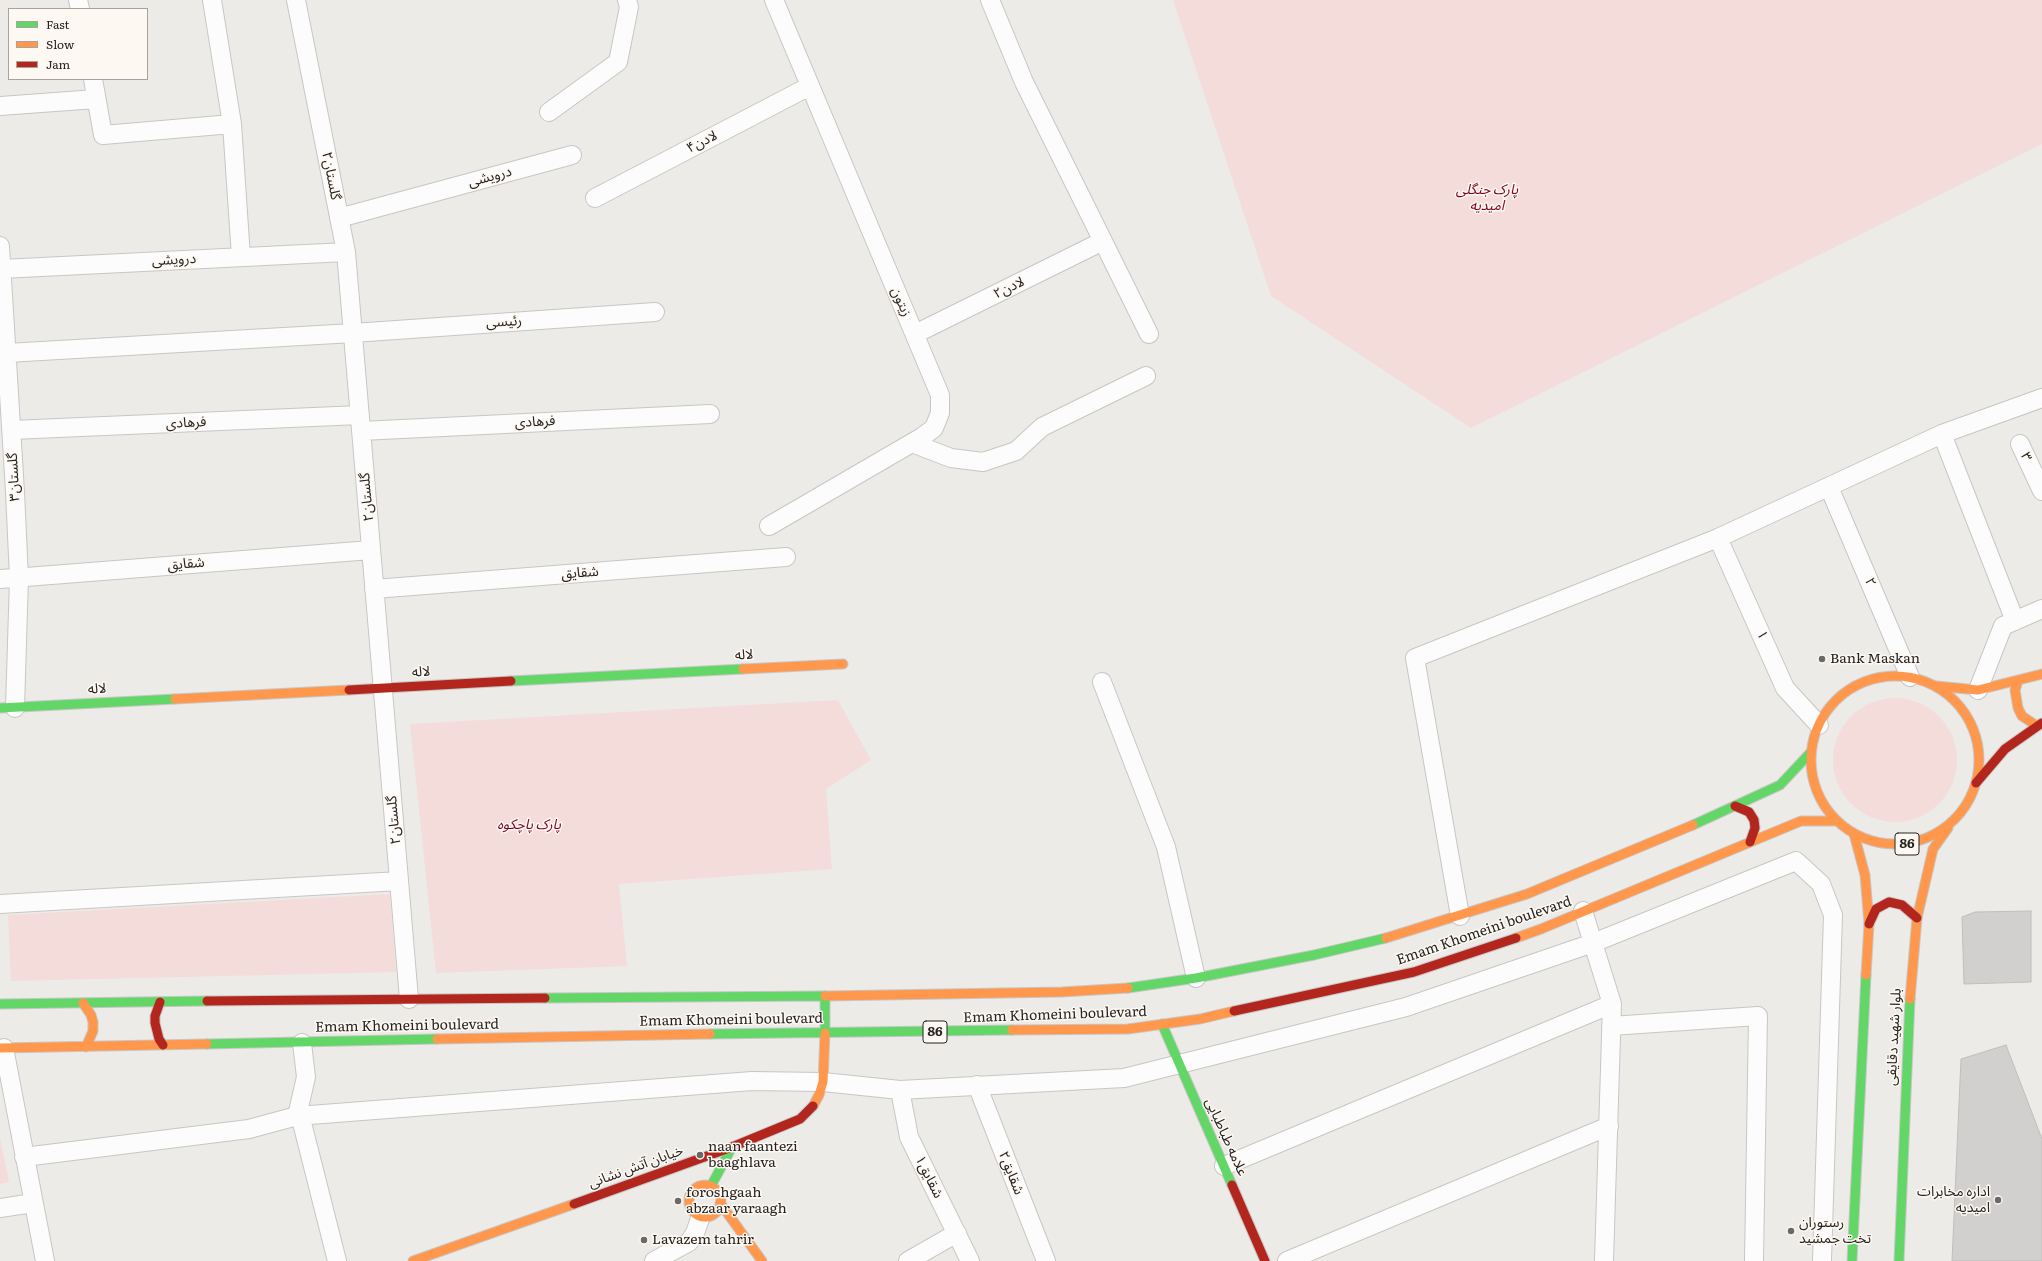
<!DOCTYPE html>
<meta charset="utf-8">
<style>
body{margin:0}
#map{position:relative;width:2042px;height:1261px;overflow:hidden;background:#edebe8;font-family:Literata,serif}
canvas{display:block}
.legend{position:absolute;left:8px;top:8px;width:140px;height:72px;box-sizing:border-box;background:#fef8f2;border:1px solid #a7a39e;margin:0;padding:5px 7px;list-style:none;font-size:12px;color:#252321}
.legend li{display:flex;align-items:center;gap:8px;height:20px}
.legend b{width:20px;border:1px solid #a7a39e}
</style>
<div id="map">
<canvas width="2042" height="1261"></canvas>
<ul class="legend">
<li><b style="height:5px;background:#63d668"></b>Fast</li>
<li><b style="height:5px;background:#ff974d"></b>Slow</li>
<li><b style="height:5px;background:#b3261e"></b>Jam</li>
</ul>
</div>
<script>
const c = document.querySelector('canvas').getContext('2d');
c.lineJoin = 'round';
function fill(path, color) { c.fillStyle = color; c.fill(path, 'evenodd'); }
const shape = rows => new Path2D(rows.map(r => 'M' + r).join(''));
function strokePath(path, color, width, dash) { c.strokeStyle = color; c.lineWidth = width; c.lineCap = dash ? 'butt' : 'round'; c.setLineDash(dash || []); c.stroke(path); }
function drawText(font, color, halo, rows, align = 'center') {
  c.font = font + ' Literata,"Noto Sans Arabic",serif'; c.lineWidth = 3; c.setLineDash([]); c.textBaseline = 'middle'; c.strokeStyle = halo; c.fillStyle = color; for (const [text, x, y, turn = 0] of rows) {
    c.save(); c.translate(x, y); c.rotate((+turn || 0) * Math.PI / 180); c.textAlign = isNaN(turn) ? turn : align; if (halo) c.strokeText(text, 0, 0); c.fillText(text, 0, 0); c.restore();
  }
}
const green = shape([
 [1173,0,2042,0,2042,144,1471,428,1271,296],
 '1833 760a62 62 0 1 1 124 0a62 62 0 1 1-124 0Z',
 [838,700,871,760,826,789,832,869,619,884,627,966,436,973,410,724],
 [390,894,396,972,11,981,8,915],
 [0,1138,9,1182,0,1184]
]);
const building = shape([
 [2031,911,2031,982,1964,984,1962,917,1975,912,2031,911],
 [2006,1045,2042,1139,2042,1261,1952,1261,1961,1059,2006,1045]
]);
const street = shape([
 [78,0,80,9],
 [212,0,232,124],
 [296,0,346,252,409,999],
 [990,0,1024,82,1149,334],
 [93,79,103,135,232,124,241,257],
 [0,106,96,99],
 [549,112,618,62,629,7,627,0],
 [595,198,810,86],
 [339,218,572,155],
 [0,246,15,492,19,578,15,708],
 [1,269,346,252],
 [915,334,1103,241],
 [7,353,353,333,655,312],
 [12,430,360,415],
 [361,431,710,414],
 [1942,434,2015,621],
 [912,443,951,458,983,462,1016,451,1042,427,1146,376],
 [2020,444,2042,491],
 [1829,487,1910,677],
 [769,526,922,437,934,428,940,413,940,395,774,0],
 [1718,538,1785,688,1819,725],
 [0,579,371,550],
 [374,589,786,557],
 [1102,682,1166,847,1196,978],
 [1978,690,2003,626,2042,609],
 [0,904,399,881],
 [1583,911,1612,1004,1604,1261],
 [1460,916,1415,658,1718,538,1942,434,2042,398],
 [1611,1026,1758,1016,1754,1261],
 [4,1048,45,1261],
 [977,1085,1046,1261],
 [900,1090,909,1137,970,1261],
 [300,1115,337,1261],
 [297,1116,752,1081,823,1082,900,1090,1124,1078,1406,1007,1593,943,1796,861,1821,884,1833,915,1822,1261],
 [24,1157,249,1129,297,1116,306,1077,302,1043],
 [1224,1166,1612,1004],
 [0,1208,33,1203],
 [654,1261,689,1242,695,1233,701,1216],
 [908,1261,957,1233],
 [1287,1261,1609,1126]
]);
const fast = shape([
 [511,681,743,669],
 [0,708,175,699],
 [1693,825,1780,785,1811,752],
 [1128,988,1196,978,1314,955,1386,938],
 [825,996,825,1033],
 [545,998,825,996],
 [0,1004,207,1001],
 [1162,1024,1232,1185],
 [710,1034,1012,1030],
 [207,1044,437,1039],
 [711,1186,732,1147],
 [1852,1261,1866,975],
 [1899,1261,1910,999]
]);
const slow = shape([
 [743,669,843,664],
 '1811 760a84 84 0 1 1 168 0a84 84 0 1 1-168 0Z',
 [2018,681,2015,690,2018,708,2022,716,2037,726],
 [1936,686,1978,690,2042,674],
 [175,699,349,690],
 [1854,834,1865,875,1869,924,1866,975],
 [1386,938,1527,894,1693,825],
 [1516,938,1541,929,1801,821,1836,821],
 [825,996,1062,992,1128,988],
 [1910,999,1917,918,1933,849,1948,828],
 [83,1003,91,1015,93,1022,93,1031,86,1047],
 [1012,1030,1128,1029,1200,1019,1234,1011],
 [437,1039,710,1034],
 [0,1048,207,1044],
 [813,1106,819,1095,823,1082,825,1033],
 '689 1201a16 16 0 1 1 32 0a16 16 0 1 1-32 0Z',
 [720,1203,762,1261],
 [413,1261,574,1204]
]);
const jam = shape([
 [349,690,511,681],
 [1976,783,2005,749,2042,723],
 [1735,806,1749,812,1754,820,1755,828,1750,842],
 [1869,924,1876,909,1889,902,1902,905,1917,918],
 [207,1001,545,998],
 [160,1002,155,1016,155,1023,159,1039,163,1045],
 [1234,1011,1414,972,1516,938],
 [1232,1185,1265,1261],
 [574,1204,732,1147,800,1119,813,1106]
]);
const markers = [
 [1822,659,4,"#6b6967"],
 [700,1155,4,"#6b6967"],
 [1998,1200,4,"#6b6967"],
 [678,1201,4,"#6b6967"],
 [1791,1231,4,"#6b6967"],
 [644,1240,4,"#6b6967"]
];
const shields = [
 [1907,844,24],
 [935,1032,24]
];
const shieldNames = [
 ["86",1907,844],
 ["86",935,1032]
];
const streetNames = [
 ["لادن۴",702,142,-27],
 ["گلستان۲",331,176,79],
 ["درویشی",490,177,-15],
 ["درویشی",174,260,-3],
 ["لادن۲",1009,288,-26],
 ["زیتون",901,302,66],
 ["رئیسی",504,322,-4],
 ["فرهادی",535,422,-3],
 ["فرهادی",186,423,-3],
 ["۳",2026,457,65],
 ["گلستان۳",14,477,-93],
 ["گلستان۲",367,497,-95],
 ["شقایق",186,564,-5],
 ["شقایق",580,573,-4],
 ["۲",1870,582,67],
 ["۱",1762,635,66],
 ["لاله",744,655,-3],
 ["لاله",421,672,-3],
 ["لاله",97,689,-3],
 ["گلستان۲",394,820,-95],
 ["Emam Khomeini boulevard",1484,931,-19],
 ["Emam Khomeini boulevard",1055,1015,-2],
 ["Emam Khomeini boulevard",731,1020,-1],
 ["Emam Khomeini boulevard",407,1026,-1],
 ["بلوار شهید دقایقی",1894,1037,-87],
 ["علامه طباطبایی",1226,1137,66],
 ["خیابان آتش نشانی",636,1167,-20],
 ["شقایق۲",1011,1173,68],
 ["شقایق۱",929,1177,64]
];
const parkNames = [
 ["پارک جنگلی",1487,190],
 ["امیدیه",1487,206],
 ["پارک پاچکوه",529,825]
];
const poiNames = [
 ["Bank Maskan",1830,659],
 ["naan faantezi",708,1147],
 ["baaghlava",708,1163],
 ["اداره مخابرات",1990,1192,"right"],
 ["امیدیه",1990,1208,"right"],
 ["foroshgaah",686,1193],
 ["abzaar yaraagh",686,1209],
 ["رستوران",1799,1223],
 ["تخت جمشید",1799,1239],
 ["Lavazem tahrir",652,1240]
];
fill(green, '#f4dcda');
fill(building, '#d2d0ce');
strokePath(building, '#c0bebd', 1);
strokePath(street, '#c8c6c4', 20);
strokePath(fast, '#c8c6c4', 11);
strokePath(slow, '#c8c6c4', 11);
strokePath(jam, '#c8c6c4', 11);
strokePath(street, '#fcfcfc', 18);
strokePath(fast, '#63d668', 9);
strokePath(slow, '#ff974d', 9);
strokePath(jam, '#b3261e', 9);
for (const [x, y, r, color] of markers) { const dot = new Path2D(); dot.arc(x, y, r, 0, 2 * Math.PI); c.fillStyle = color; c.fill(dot); strokePath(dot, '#fef8f2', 1.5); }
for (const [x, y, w] of shields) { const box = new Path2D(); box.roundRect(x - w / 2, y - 11, w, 22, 3); c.fillStyle = '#fef8f2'; c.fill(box); strokePath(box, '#252321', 1); }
drawText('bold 13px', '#252321', null, shieldNames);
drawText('14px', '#252321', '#fef8f2', streetNames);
drawText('italic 14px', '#7f021c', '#fef8f2', parkNames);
drawText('14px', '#252321', '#fef8f2', poiNames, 'left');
</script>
